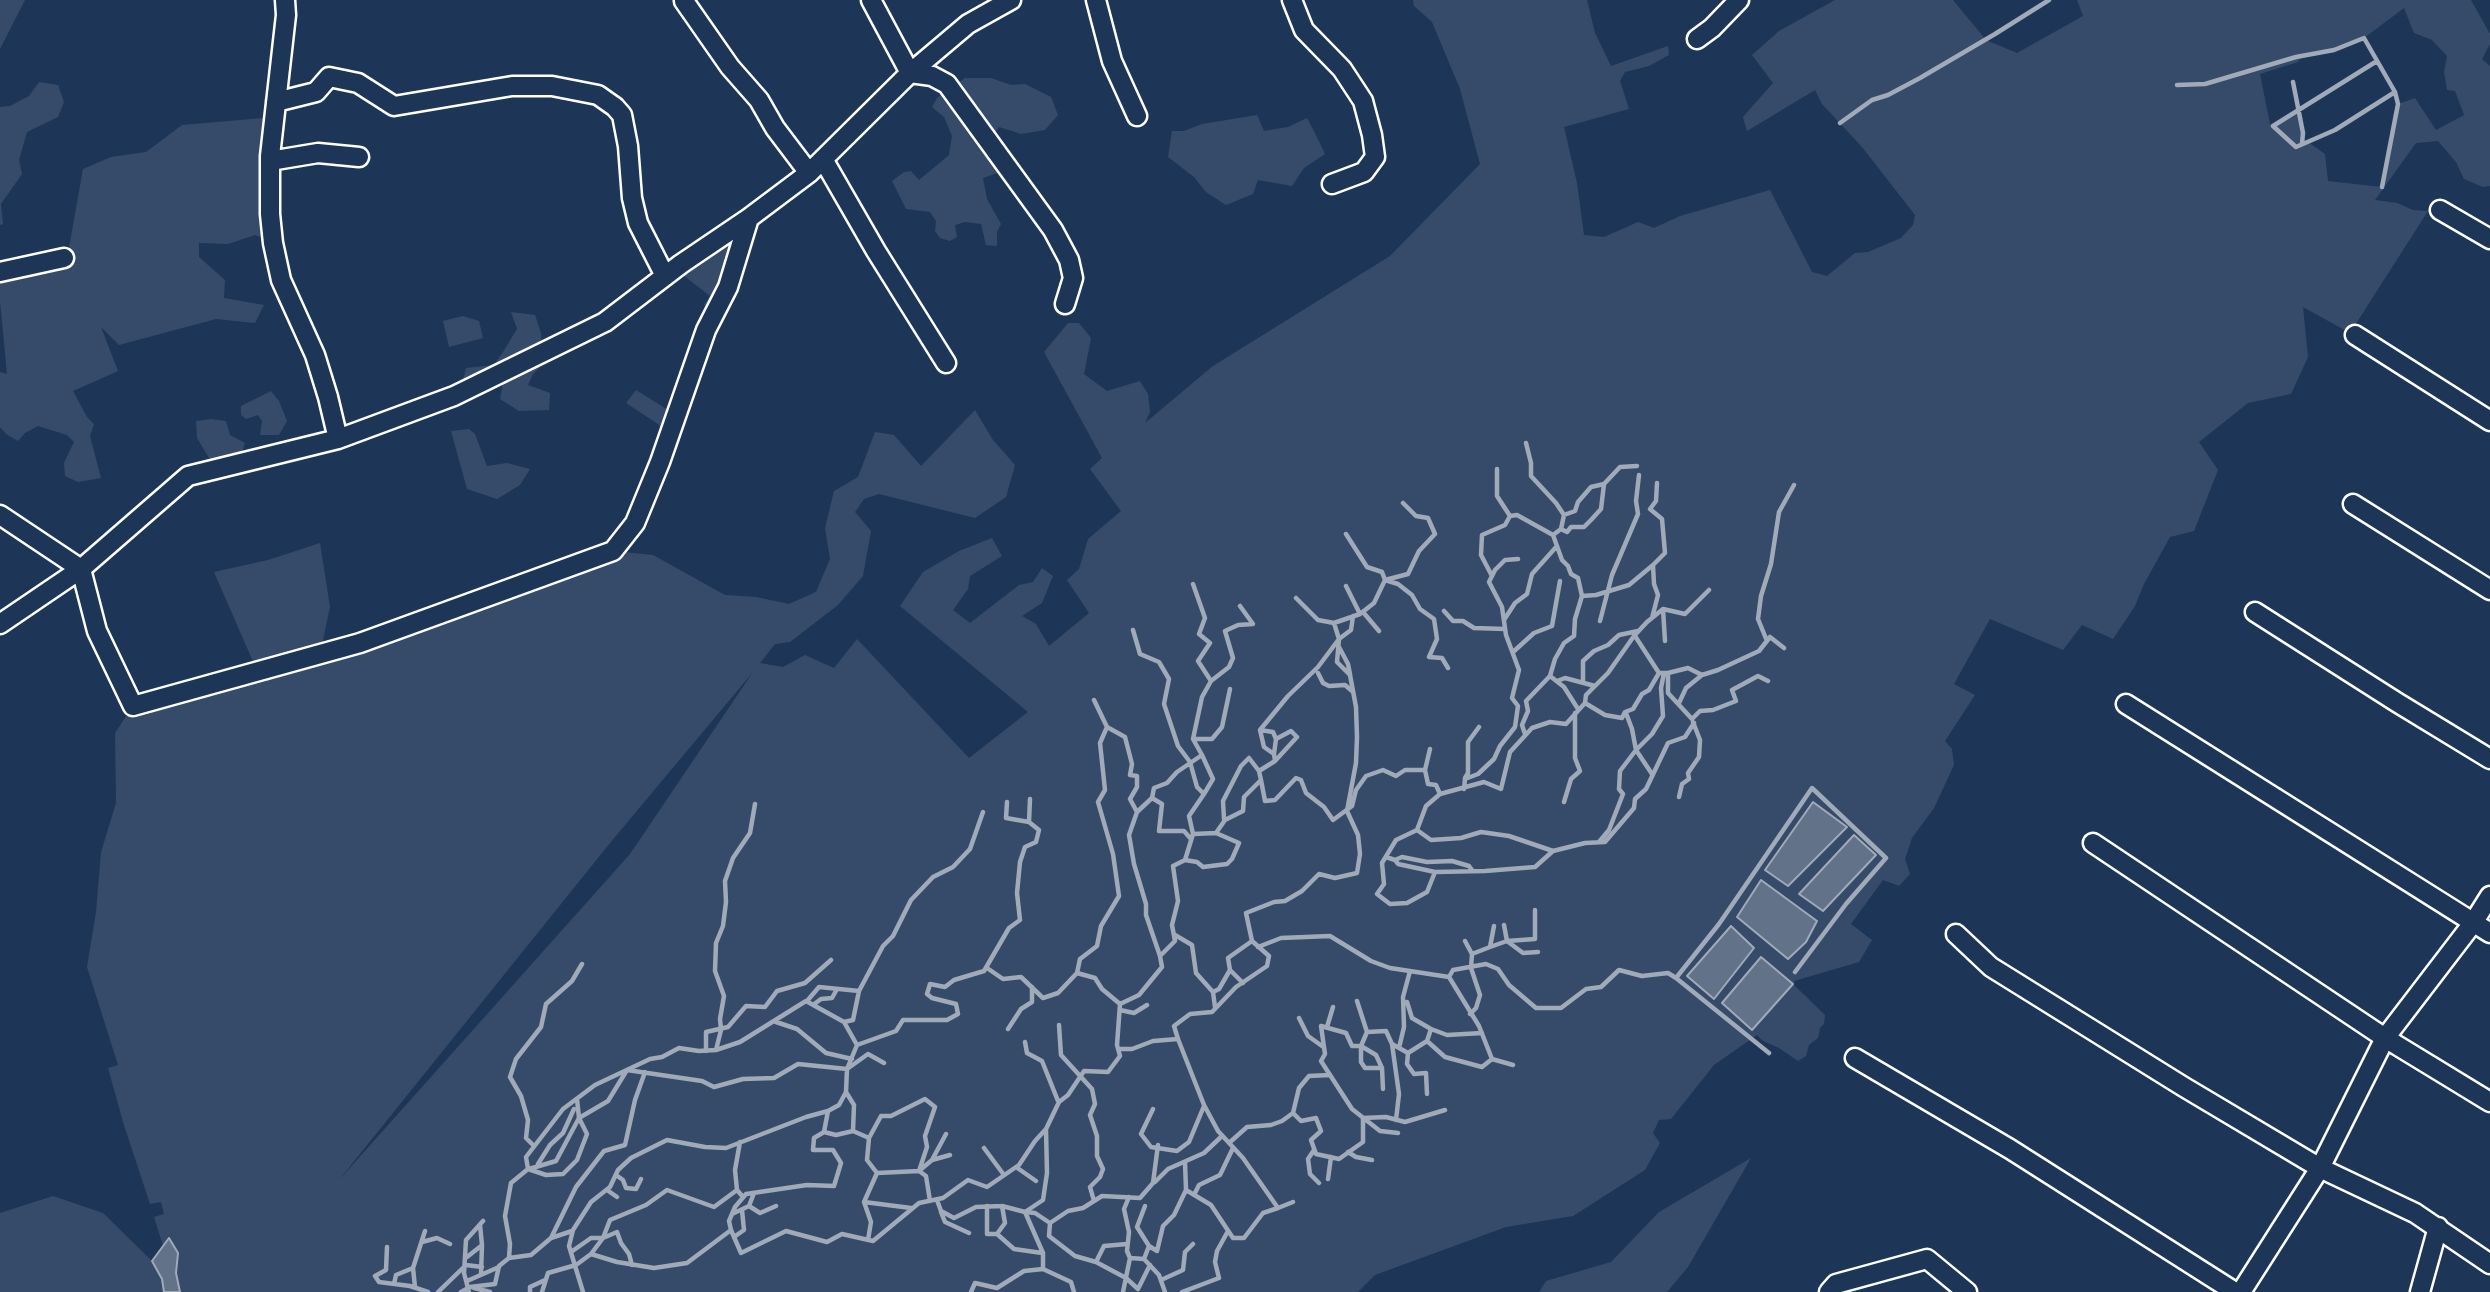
<!DOCTYPE html>
<style>
body{margin:0}
canvas{display:block;background:#1d3557}
</style>
<canvas width="2490" height="1292"></canvas>
<script>
const c = document.querySelector('canvas').getContext('2d');
c.lineJoin = 'round';
function fill(path, color) { c.fillStyle = color; c.fill(path, 'evenodd'); }
const shape = rows => new Path2D(rows.map(r => 'M' + r).join(''));
function strokePath(path, color, width, dash) { c.strokeStyle = color; c.lineWidth = width; c.lineCap = dash ? 'butt' : 'round'; c.setLineDash(dash || []); c.stroke(path); }
const green = shape([
 [0,0,25,0,0,49],
 [1413,0,1587,0,1595,33,1611,66,1668,46,1669,55,1649,66,1625,72,1620,81,1629,109,1564,127,1577,183,1584,235,1604,237,1638,222,1654,228,1680,216,1770,190,1812,272,1827,276,1855,253,1868,252,1901,238,1913,225,1915,215,1862,147,1822,104,1815,90,1747,131,1743,117,1773,83,1752,55,1779,31,1835,0,1953,0,1986,40,2017,53,2083,16,2077,0,2471,0,2490,34,2490,44,2482,59,2490,66,2490,186,2483,187,2464,179,2456,162,2438,141,2416,143,2375,200,2397,203,2413,210,2428,211,2350,333,2303,307,2308,357,2291,394,2248,403,2199,442,2218,470,2194,531,2170,537,2144,584,2135,606,2113,639,2082,625,2063,650,1990,619,1954,684,1975,695,1945,741,1952,749,1954,765,1934,808,1912,838,1905,859,1910,874,1899,886,1883,880,1851,924,1872,940,1859,962,1794,981,1794,985,1825,1015,1824,1024,1820,1028,1818,1038,1809,1045,1806,1056,1798,1061,1779,1048,1763,1041,1757,1035,1714,1065,1671,1119,1659,1120,1653,1133,1660,1143,1645,1170,1573,1216,1506,1227,1375,1275,1358,1292,180,1292,175,1273,178,1253,169,1238,163,1246,154,1217,164,1214,161,1202,150,1204,123,1122,108,1068,118,1065,87,967,96,912,101,852,116,803,115,733,133,706,258,673,214,572,268,560,320,543,330,607,320,654,613,551,653,555,725,595,756,597,789,604,816,592,830,559,825,528,834,491,858,477,875,432,894,435,921,466,975,410,993,440,1015,465,1006,497,975,518,879,494,864,499,855,512,871,531,863,576,838,605,790,642,775,644,760,663,783,667,805,655,834,668,857,639,969,758,1028,712,900,606,923,572,959,551,992,538,1002,556,970,576,968,589,953,610,970,623,1019,585,1033,582,1042,568,1053,576,1042,603,1022,616,1036,624,1049,646,1089,613,1067,580,1079,569,1088,539,1121,511,1090,469,1102,458,1044,352,1068,323,1079,323,1091,338,1084,374,1107,391,1140,381,1148,394,1150,412,1145,423,1213,366,1390,256,1480,164,1460,89,1432,22,1414,6],
 [2404,8,2414,33,2432,40,2447,56,2444,72,2447,90,2455,91,2464,115,2436,130,2415,98,2398,104,2382,187,2328,181,2325,154,2308,142,2302,143,2303,133,2297,111,2273,126,2270,124,2260,74,2298,62,2302,56,2334,50,2364,38],
 [753,672,630,854,339,1180,610,843],
 [1813,803,1847,827,1788,886,1765,870],
 [1854,836,1876,856,1824,910],
 [965,78,991,78,1011,85,1025,84,1051,97,1058,115,1045,130,1021,134,999,127,989,142,1012,168,983,178,987,199,1001,224,997,232,997,246,986,245,981,224,965,222,955,225,957,237,950,241,940,238,935,231,936,221,930,212,906,209,892,181,904,172,911,171,919,180,949,155,952,136,944,117,932,107,937,98],
 [39,82,58,85,64,102,58,117,27,132,19,160,22,174,1,204,3,224,0,225,0,107,10,106,29,96],
 [1257,115,1264,131,1288,127,1307,118,1316,135,1325,154,1304,168,1292,186,1258,180,1253,194,1226,205,1206,192,1194,177,1168,157,1172,131,1184,131,1202,124],
 [275,117,273,243,255,235,228,244,199,243,199,257,225,280,224,298,264,305,255,323,216,319,119,345,101,327,118,371,73,391,87,417,94,424,90,436,101,478,78,482,65,476,64,463,74,442,67,435,38,426,25,433,18,441,6,434,0,427,0,372,7,374,0,301,0,266,67,259,83,169,111,157,146,152,182,125],
 [737,232,715,312,704,305,710,296,679,272],
 [511,312,535,315,541,333,543,364,533,374,528,385,550,393,549,410,519,411,500,399,504,379,481,390,463,380,466,368,494,365,503,352,517,329],
 [463,316,479,321,483,338,449,347,443,321],
 [636,390,676,415,670,432,626,403],
 [271,391,279,401,287,421,279,435,260,435,262,421,258,415,246,419,241,415,241,406],
 [211,419,226,421,230,435,245,443,241,455,224,468,209,458,197,438,196,421],
 [469,429,475,434,487,466,507,463,530,469,520,485,497,499,467,489,451,431],
 [1751,1158,1688,1267,1667,1292,1539,1292,1546,1281,1611,1262,1659,1212],
 [53,1196,103,1213,152,1261,162,1279,164,1292,0,1292,0,1213]
]);
const water = shape([
 [1813,802,1847,827,1788,886,1765,870,1813,802],
 [1854,835,1876,855,1823,911,1799,894,1854,835],
 [1761,880,1817,921,1806,942,1788,959,1737,917,1761,880],
 [1731,926,1754,948,1714,999,1687,976,1731,926],
 [1761,957,1793,984,1752,1030,1722,1003,1761,957],
 [169,1238,178,1253,176,1273,180,1292,164,1292,162,1279,152,1261,169,1238]
]);
const stream = shape([
 [2377,61,2273,126,2296,147,2335,130,2395,92],
 [2293,82,2303,133,2302,144],
 [2177,85,2205,84,2296,57,2334,50,2364,38,2395,92,2398,104,2382,187],
 [1840,123,1872,100,1888,95,1920,78,1995,34,2049,0],
 [1526,443,1531,463,1531,476,1556,503,1564,515,1561,529,1553,535,1562,560,1568,566,1571,574,1578,578,1582,596],
 [1497,469,1497,496,1510,516],
 [1564,515,1575,511,1578,502,1591,487,1604,484,1620,467,1637,466],
 [1510,516,1517,515,1553,535],
 [1561,529,1567,532,1571,527,1584,527,1591,520,1601,509,1604,484],
 [1346,534,1367,567,1382,572,1385,580,1398,584,1412,595,1420,609,1434,619,1437,639,1429,657,1442,658,1448,668],
 [1653,565,1665,553,1662,519,1650,509,1656,501,1657,483],
 [1492,576,1481,555,1482,535,1505,525,1510,516],
 [1346,586,1360,614],
 [1663,609,1665,641],
 [1444,611,1453,621,1463,621,1474,628,1505,629],
 [1363,612,1379,631],
 [1504,620,1515,603,1527,594,1532,574,1557,546],
 [1600,621,1612,575,1638,514,1636,501,1639,475],
 [1334,623,1360,614,1374,603,1385,580,1408,574,1419,551,1435,534,1428,518,1416,516,1403,503],
 [1133,630,1140,654,1159,662,1169,679,1164,704,1178,746,1190,762,1197,787,1204,794,1189,816,1193,834],
 [1635,636,1659,673],
 [1767,641,1758,619,1761,596,1771,564,1779,512,1794,485],
 [1339,647,1348,664,1350,674],
 [1513,652,1534,633,1552,626,1560,581],
 [1318,673,1323,683,1329,686,1345,685,1352,691],
 [1668,673,1688,668,1702,675,1718,670,1759,651,1770,637,1784,648],
 [1550,676,1564,687,1578,709],
 [1211,681,1229,667,1233,658,1225,631,1238,625,1253,624,1240,606],
 [1557,681,1565,678,1595,686],
 [1583,681,1583,661,1594,651,1608,645,1619,635,1638,631],
 [1094,700,1107,727,1125,737,1132,764,1130,775,1137,776,1137,787,1130,799,1137,812],
 [1585,703,1586,695,1608,673,1634,636,1647,622,1663,609,1685,614,1709,590],
 [1679,703,1686,688,1702,675],
 [1626,713,1632,729,1636,750,1652,774],
 [1107,727,1100,743,1105,790,1098,802,1113,854,1119,896,1101,926,1097,946,1080,959,1077,973,1095,978,1102,989,1120,1004],
 [1260,730,1273,732,1276,739,1274,754],
 [1525,734,1522,725,1528,711,1526,701,1550,676,1555,659,1564,643,1574,636,1575,619,1582,596,1596,595,1629,585,1653,565,1654,584,1658,595,1652,618],
 [1193,739,1212,739,1222,727,1230,689],
 [1430,749,1425,770,1428,784,1436,785,1440,794],
 [1202,755,1213,779,1204,794],
 [1275,761,1297,737,1291,731,1276,739],
 [1465,778,1468,773,1468,742,1479,727],
 [1261,780,1259,771,1275,761,1274,754,1264,747,1260,730,1288,696,1318,667,1339,639,1351,630,1353,616],
 [1464,789,1465,779,1478,774,1494,759,1500,746,1515,727,1518,706,1512,698,1519,670,1506,635,1502,607,1489,582,1495,570,1505,560,1518,559],
 [1679,797,1682,784,1689,779,1688,773,1699,757,1700,740,1693,722],
 [1152,798,1162,804,1159,831,1184,831,1191,839],
 [1007,802,1006,818,1029,822],
 [1564,802,1571,779,1580,771,1575,758,1575,713],
 [1224,819,1223,801,1241,766,1249,758,1259,771],
 [1417,830,1431,840,1461,838,1481,832,1509,836,1553,851,1585,843,1605,842,1634,808,1635,799,1646,789,1668,743,1685,737,1694,723],
 [1599,842,1609,830,1623,794,1619,789,1620,771,1636,750,1652,734,1663,716,1661,688,1664,673],
 [1386,857,1395,860,1398,864,1435,872,1485,871,1535,867,1553,851],
 [1185,860,1197,862,1203,867,1227,864,1232,859,1239,843,1216,833],
 [1395,860,1402,857,1427,862,1452,861,1469,866,1472,870],
 [1435,872,1427,892,1407,903,1390,904,1377,894,1384,884,1382,863,1396,840,1417,830,1426,806,1440,794,1484,782,1501,789,1510,752,1532,728,1550,722,1566,724,1585,703,1605,715,1622,718,1625,712,1633,709,1642,694,1649,690,1659,673,1668,673,1668,693,1692,719,1700,711,1713,710,1736,701,1732,690,1758,676,1768,681],
 [1175,935,1192,945,1196,973,1213,992,1215,1007],
 [1465,941,1472,954,1471,968,1480,995,1476,1008,1470,1014],
 [1507,941,1535,939,1535,910],
 [1507,941,1523,953,1538,952],
 [1258,947,1281,938,1330,936,1371,961,1390,968,1449,977,1479,1026,1492,1059],
 [1490,947,1507,941,1504,925],
 [1472,954,1490,947,1494,926],
 [1160,956,1146,915,1146,904,1134,864,1129,835,1137,812,1152,798,1154,788,1167,783,1177,772,1202,755,1193,739,1202,697,1211,681,1198,661,1210,643,1199,634,1205,618,1193,584],
 [987,968,1003,979,1021,977,1043,998,1058,993,1077,973],
 [1230,970,1243,983],
 [1449,977,1453,970,1486,964,1498,969,1509,985,1536,1008,1561,1008,1586,989,1601,987,1619,970,1642,976,1668,973,1676,978,1719,924,1812,788,1886,858,1846,904,1795,972],
 [1676,978,1769,1053],
 [1213,992,1219,989,1230,970,1228,958,1252,941,1246,913,1274,902,1285,901,1302,891,1319,874,1335,878,1357,873,1360,854,1358,835,1347,811,1356,763,1357,737,1356,707,1350,675,1337,662,1339,639,1334,623,1318,620,1296,598],
 [807,1001,819,987,859,991],
 [1357,1001,1367,1032],
 [1407,1002,1412,1018,1431,1029],
 [813,1005,821,999,832,998,837,989],
 [1120,1010,1134,1013,1147,1005],
 [1299,1018,1308,1036,1322,1046],
 [776,1022,797,1029,826,1053,852,1059],
 [844,1022,853,1020,859,991,883,946,893,936,911,900,933,877,953,867,970,849,983,812],
 [1059,1025,1061,1055,1092,1089,1095,1104,1090,1115,1097,1136,1097,1156,1103,1169,1100,1177,1090,1187,1094,1201],
 [1327,1027,1333,1007],
 [1008,1029,1021,1009,1032,1002,1032,987],
 [1178,1039,1174,1026,1190,1014,1212,1012,1236,987,1267,966,1269,956,1252,941],
 [1427,1041,1431,1029,1447,1035,1482,1033],
 [1025,1042,1027,1053,1042,1061,1058,1101],
 [1392,1044,1399,1094,1396,1120],
 [1361,1046,1376,1055,1382,1068,1383,1089],
 [1361,1046,1361,1062,1365,1068,1382,1068],
 [1399,1048,1404,1027,1403,997,1410,971],
 [1118,1049,1132,1049,1153,1041,1178,1039,1204,1105,1218,1131,1243,1158,1278,1208,1293,1202],
 [716,1050,721,1030,720,1019,724,996,715,971,716,943,723,926,726,902,725,881,733,858,750,833,755,804],
 [706,1051,706,1032,728,1027,746,1006,765,1007,777,991,805,983,831,960],
 [1408,1053,1407,1064,1414,1074,1426,1073,1427,1094],
 [846,1092,854,1105,853,1131],
 [1153,1109,1141,1134,1151,1147,1177,1151,1189,1142,1204,1106],
 [1293,1113,1301,1121,1316,1118,1321,1131,1311,1140,1316,1154,1339,1159,1363,1142,1363,1118,1386,1117,1405,1122,1445,1110],
 [824,1132,836,1135,853,1131,869,1138,881,1116,891,1116,925,1099,935,1107,925,1136,927,1147,919,1171,926,1176,930,1201],
 [1398,1133,1380,1131,1352,1109,1321,1061,1325,1054,1321,1026,1346,1033,1352,1046,1361,1046,1367,1032,1386,1031,1392,1044,1408,1053,1427,1041,1445,1057,1482,1067,1492,1059,1513,1065],
 [740,1142,735,1170,737,1190,743,1197],
 [1229,1143,1247,1127,1271,1125,1282,1121,1293,1113,1299,1088,1309,1076,1329,1075],
 [534,1146,526,1138,528,1120,521,1096,510,1077,516,1059,541,1027,546,1004,572,981,582,964],
 [984,1148,1004,1175],
 [1314,1150,1308,1159,1310,1174,1319,1183],
 [1348,1152,1356,1157,1372,1160],
 [932,1160,946,1134],
 [1185,1162,1186,1190],
 [538,1164,550,1145,563,1133,574,1109],
 [1016,1167,1036,1181],
 [528,1169,546,1175,563,1174,577,1160,587,1134,579,1118,608,1101,627,1070,702,1081,714,1087,743,1079,774,1078,798,1064,847,1069,868,1054,884,1063],
 [529,1169,556,1161,579,1118,577,1099],
 [877,1173,919,1171,932,1160,950,1155],
 [616,1175,623,1180,626,1188,636,1189,641,1179],
 [1328,1179,1331,1157],
 [1155,1182,1168,1169,1204,1153,1222,1136],
 [607,1190,617,1197],
 [1194,1195,1199,1185,1220,1175,1233,1148],
 [1129,1197,1124,1209,1129,1232,1127,1251,1130,1258],
 [937,1200,941,1211,954,1218,976,1207,1002,1206,1025,1212,1043,1200,1047,1173,1046,1130],
 [864,1202,911,1208],
 [749,1206,760,1213,776,1206],
 [987,1206,987,1234,997,1234,1014,1249,1042,1253],
 [941,1212,945,1222,969,1233],
 [732,1214,749,1206,754,1193],
 [1050,1223,1049,1236,1075,1256,1096,1262,1104,1246,1127,1244],
 [480,1225,482,1245,481,1275],
 [731,1230,729,1221,735,1207,746,1194,807,1185,834,1186,841,1163,833,1150,813,1150,814,1138,824,1132,828,1111,839,1105,846,1092,847,1069,857,1045,896,1031,903,1020,947,1020,958,1014,956,1004,932,998,927,994,930,984,945,987,954,980,984,971,1009,928,1020,920,1017,893,1020,862,1025,847,1036,842,1039,830,1029,822,1030,799],
 [997,1234,1005,1223,1002,1206],
 [734,1237,744,1230,742,1210],
 [551,1238,576,1187,604,1151,625,1145,635,1100,645,1072],
 [868,1240,871,1222,864,1202,877,1173,867,1160,869,1138],
 [422,1242,437,1238,450,1244],
 [1149,1246,1157,1251,1163,1226,1174,1215,1186,1190,1211,1205,1233,1238,1244,1238,1263,1213,1278,1208],
 [387,1247,386,1270,375,1276,379,1282,410,1286,428,1292],
 [571,1252,591,1238,603,1238,617,1232,621,1243,629,1254,632,1265],
 [591,1254,603,1238,610,1220,646,1205,667,1190,714,1207,737,1190],
 [467,1257,481,1246],
 [509,1258,510,1244,505,1216,511,1183,528,1169,526,1157,563,1109,595,1085,650,1059,662,1057,679,1048,699,1051,716,1050,740,1042,806,1001,844,1022,857,1045],
 [1144,1259,1159,1275,1165,1292],
 [1096,1262,1126,1278,1138,1289,1150,1265],
 [1161,1280,1183,1270,1185,1252,1193,1244],
 [467,1281,499,1267],
 [394,1284,396,1275,413,1268],
 [415,1287,413,1268,425,1231],
 [474,1288,490,1292],
 [438,1292,466,1265,482,1267],
 [461,1292,470,1287,495,1284,499,1266,509,1258,531,1255,551,1238,572,1231],
 [469,1292,464,1273,466,1240,483,1221],
 [530,1292,530,1287,545,1280],
 [542,1292,548,1273,576,1265,591,1254,617,1262,654,1268,687,1263,731,1230,741,1253,786,1231,827,1242,842,1234,873,1241,919,1203,943,1198,968,1180,987,1187,1019,1165,1035,1141,1046,1129,1059,1102,1068,1095,1084,1071,1108,1072,1120,1056,1117,1045,1120,1004,1139,995,1162,967,1160,956,1175,941,1172,925,1178,901,1173,866,1185,860,1193,834,1216,833,1225,820,1243,811,1244,797,1261,780,1265,801,1275,800,1296,778,1301,780,1306,793,1324,807,1333,820,1352,806,1356,790,1366,776,1383,770,1396,776,1405,770,1425,770],
 [583,1292,569,1246,573,1230,591,1202,610,1187,618,1170,631,1158,667,1140,705,1147,726,1148,806,1117,828,1111],
 [971,1292,975,1283,997,1288,1024,1271,1043,1269],
 [1074,1292,1071,1282,1043,1269,1043,1253,1025,1212,1035,1213,1050,1223,1068,1211,1083,1208,1102,1196,1140,1198,1153,1183,1158,1145],
 [1123,1292,1130,1258,1144,1259,1149,1246,1137,1227,1145,1206],
 [1182,1292,1219,1278,1215,1262,1217,1251,1228,1231]
]);
const minor = shape([
 [285,0,286,15,270,156,270,214,273,243,281,280,315,355,328,397,338,439],
 [871,0,910,73,932,76,947,84,1053,230,1069,260,1073,278,1065,304],
 [1096,0,1112,61,1137,116],
 [1292,0,1304,30,1342,69,1363,101,1372,135,1375,157,1364,172,1332,184],
 [684,1,730,67,759,100,775,128,809,173],
 [1697,39,1712,28,1739,0],
 [276,102,316,92,329,77,358,83,394,106,512,86,552,86,598,95,615,107,622,115,628,146,632,198,638,223,665,276],
 [823,159,876,251,946,363],
 [270,161,318,153,359,157],
 [2440,210,2490,239],
 [0,272,64,258],
 [2355,335,2490,421],
 [2353,504,2490,590],
 [0,515,81,569,97,631,133,706,360,643,613,551,635,523,660,462,706,330,728,287,749,218],
 [2255,612,2398,703,2490,759],
 [0,624,81,569,188,476,338,439,454,396,605,322,681,264,749,218,809,173,910,73,968,24,1011,0],
 [2126,704,2490,933],
 [2093,843,2385,1038,2490,1102],
 [1956,934,1991,967,2184,1087,2320,1168,2415,1213,2490,1264],
 [1855,1058,2010,1149,2235,1292],
 [1829,1292,1836,1284,1927,1259,1967,1292],
 [2241,1292,2320,1168,2385,1038,2473,923,2490,896],
 [2420,1292,2438,1227]
]);
fill(green, '#364b69');
fill(water, '#617289');
strokePath(water, '#a0aab8', 2);
strokePath(stream, '#a0aab8', 4.5);
strokePath(minor, '#fff', 23);
strokePath(minor, '#1d3557', 18);
</script>
